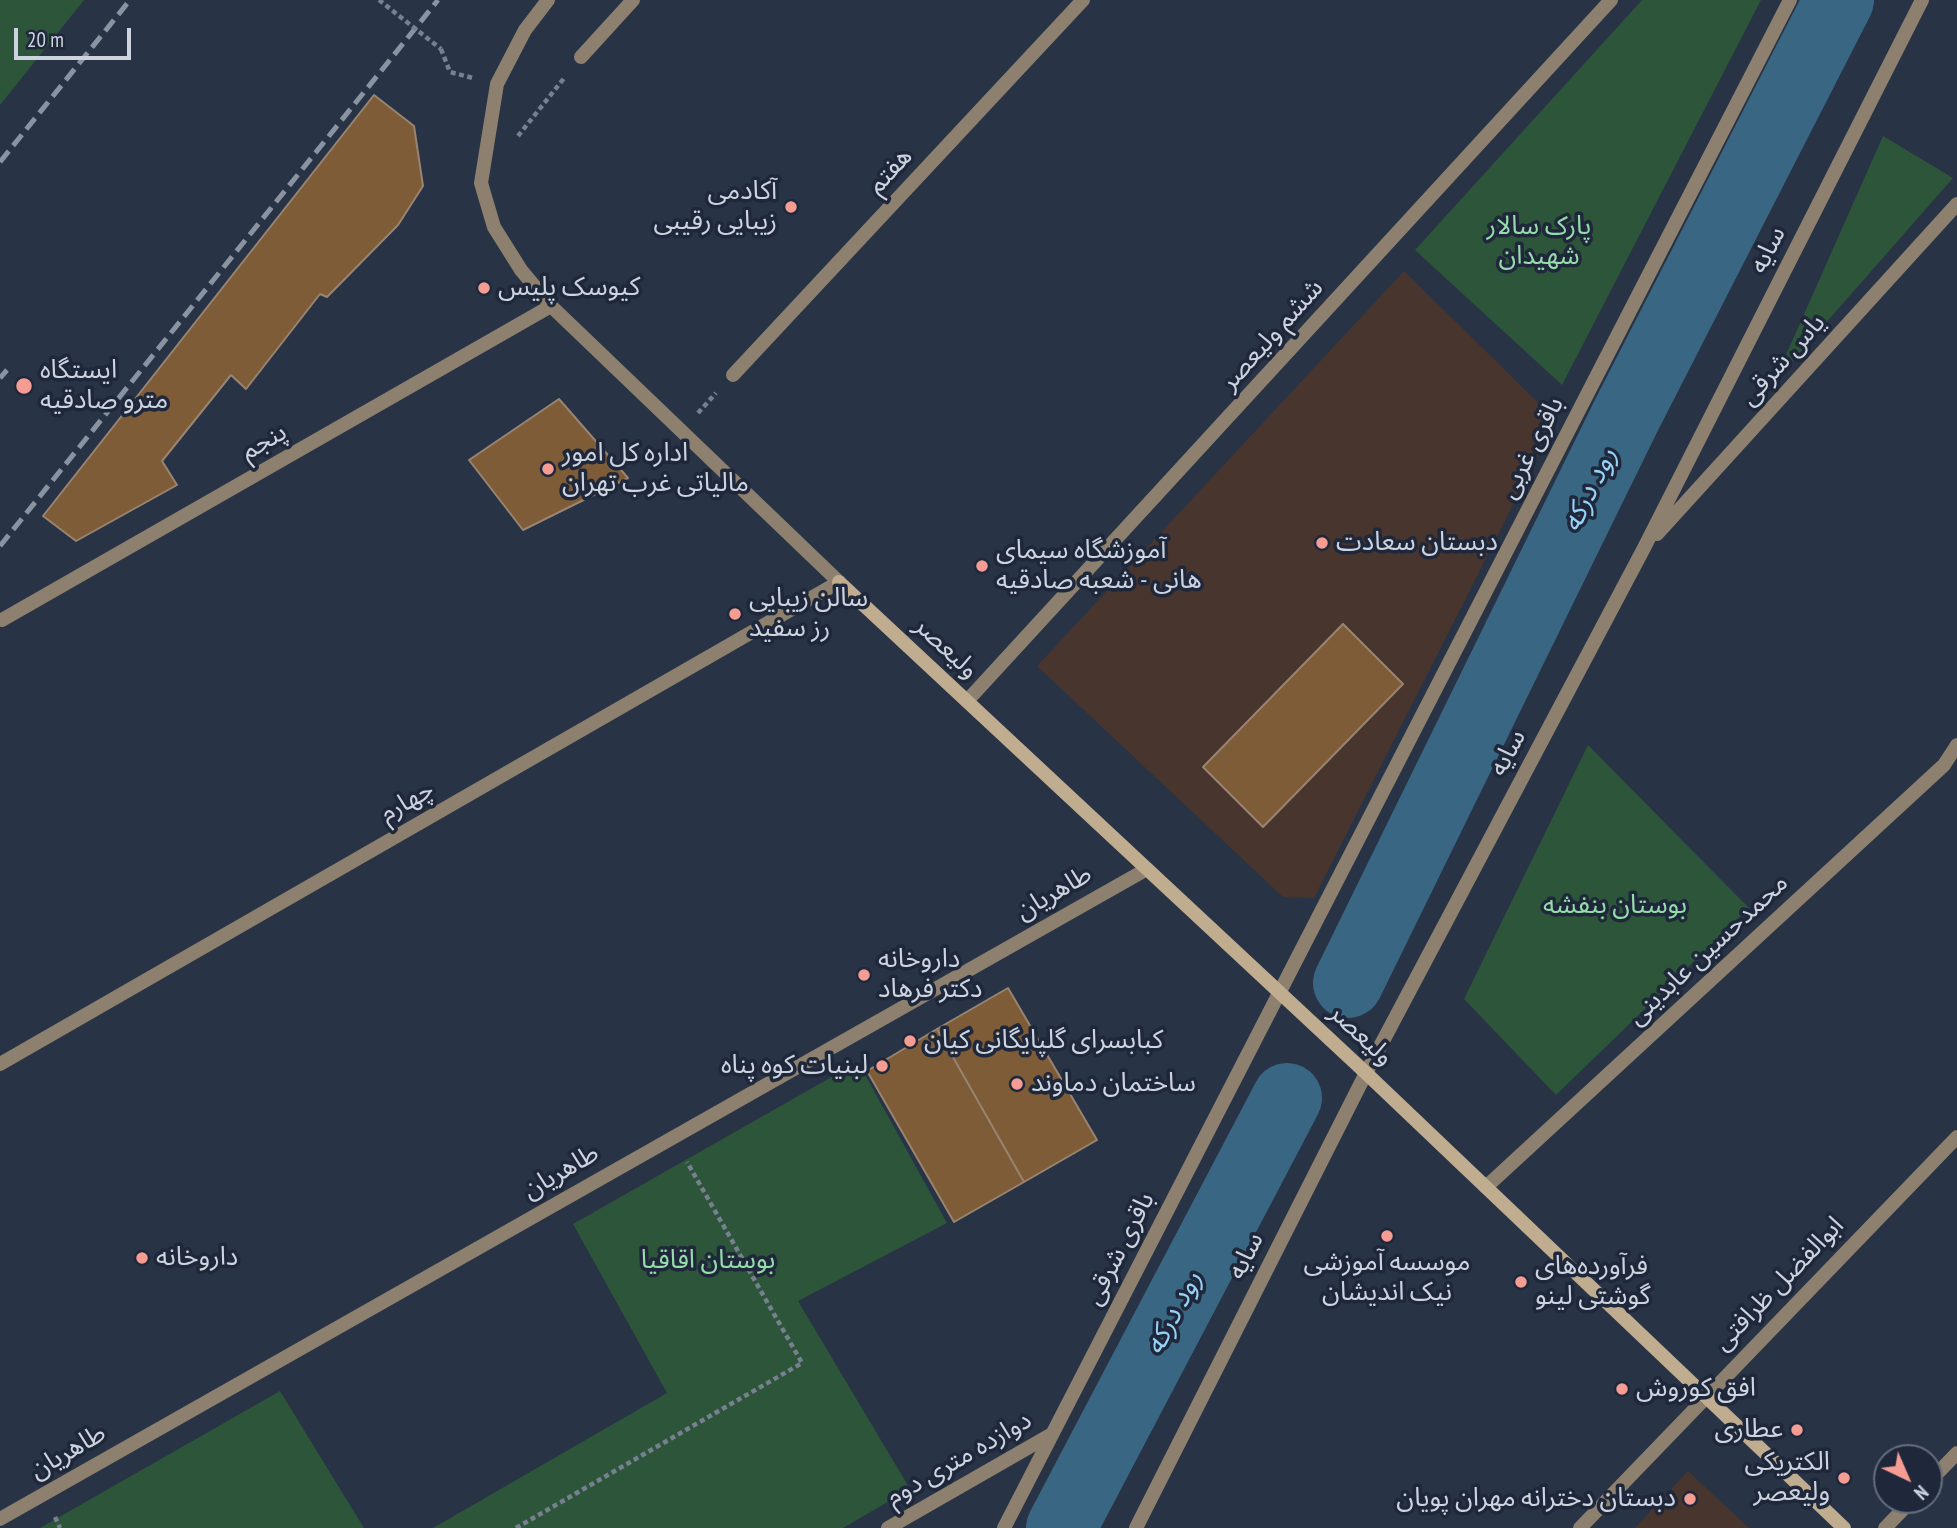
<!DOCTYPE html>
<meta charset="utf-8">
<style>
body{margin:0}
#map{position:relative;width:1957px;height:1528px;overflow:hidden;background:#283346;font-family:"PT Sans Narrow",sans-serif}
canvas{display:block}
.north{position:absolute;left:1873px;top:1444px;width:70px;height:70px;box-sizing:border-box;background:#1f283b;border:2px solid #656d7d;border-radius:50%;rotate:136deg;font-size:19px;font-weight:700;line-height:28px;text-align:center;color:#cdd4e0}
.north::after{content:'';display:block;margin:auto;width:24px;height:32px;background:#f59c93;clip-path:polygon(50% 0,100% 100%,50% 72%,0 100%)}
.scale{position:absolute;left:14px;top:28px;width:117px;height:32px;box-sizing:border-box;border:4px solid #cdd4e0;border-top:0;padding-left:9px;font-size:21px;line-height:24px;white-space:nowrap;color:#cdd4e0;-webkit-text-stroke:5px #1f283b;paint-order:stroke}
</style>
<div id="map">
<canvas width="1957" height="1528"></canvas>
<div class="north">N</div>
<div class="scale">20 m</div>
</div>
<script>
const c = document.querySelector('canvas').getContext('2d');
c.lineJoin = 'round';
function fill(path, color) { c.fillStyle = color; c.fill(path, 'evenodd'); }
const shape = rows => new Path2D(rows.map(r => 'M' + r).join(''));
function strokePath(path, color, width, dash) { c.strokeStyle = color; c.lineWidth = width; c.lineCap = dash ? 'butt' : 'round'; c.setLineDash(dash || []); c.stroke(path); }
function drawText(font, color, halo, rows, align = 'center') {
  c.font = font + ' "PT Sans Narrow","Noto Sans Arabic",sans-serif'; c.lineWidth = 7; c.setLineDash([]); c.textBaseline = 'middle'; c.strokeStyle = halo; c.fillStyle = color; for (const [text, x, y, turn = 0] of rows) {
    c.save(); c.translate(x, y); c.rotate((+turn || 0) * Math.PI / 180); c.textAlign = isNaN(turn) ? turn : align; if (halo) c.strokeText(text, 0, 0); c.fillText(text, 0, 0); c.restore();
  }
}
const education = shape([
 [1404,271,1556,420,1314,898,1283,897,1037,666],
 [1688,1471,1749,1528,1635,1528]
]);
const green = shape([
 [0,0,84,0,0,105],
 [1642,0,1761,0,1562,385,1415,250],
 [1883,136,1953,178,1774,382],
 [1588,745,1749,908,1556,1095,1464,999],
 [858,1062,947,1223,798,1301,910,1489,843,1528,433,1528,667,1393,573,1224],
 [280,1391,364,1528,40,1528]
]);
const river = shape([
 [1348,983,1626,416,1839,0],
 [1061,1528,1287,1098]
]);
const building = shape([
 [374,95,414,126,423,186,398,225,327,297,320,294,246,389,231,375,162,461,177,485,76,541,43,516,374,95],
 [559,399,628,478,523,530,469,460,559,399],
 [1343,624,1403,684,1263,827,1203,767,1343,624],
 [1008,988,1097,1140,1024,1182,937,1029,1008,988],
 [937,1029,1024,1182,954,1222,867,1071,937,1029]
]);
const path = shape([
 [441,49,450,72,473,78],
 [518,136,565,77],
 [698,413,716,393],
 [55,1517,60,1528],
 [516,1528,802,1363,687,1162]
]);
const lane = shape([
 [548,0,525,30,497,84,481,183,494,227,521,270,551,306,839,582],
 [2,620,551,306]
]);
const street = shape([
 [581,57,633,0],
 [733,375,1083,0],
 [1657,534,1957,204],
 [967,701,1611,0],
 [0,1064,839,582],
 [1486,1187,1944,765,1957,745],
 [1929,1482,1957,1453],
 [0,1519,1147,869],
 [888,1528,1052,1434],
 [1004,1528,1790,0],
 [1136,1528,1366,1073,1644,548,1922,0],
 [1580,1528,1957,1137],
 [1885,1528,1912,1500]
]);
const secondary = shape([
 [839,582,1366,1073,1844,1528]
]);
const rail = shape([
 [0,162,130,0],
 [0,378,7,370],
 [0,546,438,0]
]);
const pathBridge = shape([
 [379,0,441,49]
]);
const markers = [
 [791,207,7,"#f59c93"],
 [484,288,7,"#f59c93"],
 [24,386,9,"#f59c93"],
 [548,469,7,"#f59c93"],
 [1322,543,7,"#f59c93"],
 [982,566,7,"#f59c93"],
 [735,614,7,"#f59c93"],
 [864,975,7,"#f59c93"],
 [910,1041,7,"#f59c93"],
 [882,1066,7,"#f59c93"],
 [1017,1084,7,"#f59c93"],
 [1387,1236,7,"#f59c93"],
 [142,1258,7,"#f59c93"],
 [1521,1282,7,"#f59c93"],
 [1622,1389,7,"#f59c93"],
 [1797,1430,7,"#f59c93"],
 [1844,1478,7,"#f59c93"],
 [1690,1499,7,"#f59c93"]
];
const streetNames = [
 ["هفتم",890,171,-47],
 ["سایه",1768,250,-63],
 ["ششم ولیعصر",1272,335,-48],
 ["یاس شرقی",1783,360,-48],
 ["پنجم",264,442,-30],
 ["باقری غربی",1532,448,-63],
 ["ولیعصر",946,648,43],
 ["سایه",1508,753,-62],
 ["چهارم",407,802,-30],
 ["طاهریان",1054,893,-30],
 ["محمدحسین عابدینی",1708,950,-43],
 ["ولیعصر",1361,1035,43],
 ["طاهریان",561,1172,-30],
 ["باقری شرقی",1120,1249,-63],
 ["سایه",1246,1256,-63],
 ["ابوالفضل ظرافتی",1779,1284,-46],
 ["طاهریان",68,1452,-30],
 ["دوازده متری دوم",959,1459,-30]
];
const poiNames = [
 ["آکادمی",777,192,"right"],
 ["زیبایی رقیبی",777,222,"right"],
 ["کیوسک پلیس",498,288],
 ["ایستگاه",40,371],
 ["مترو صادقیه",40,401],
 ["اداره کل امور",562,454],
 ["مالیاتی غرب تهران",562,484],
 ["دبستان سعادت",1336,543],
 ["آموزشگاه سیمای",996,551],
 ["هانی - شعبه صادقیه",996,581],
 ["سالن زیبایی",749,599],
 ["رز سفید",749,629],
 ["داروخانه",878,960],
 ["دکتر فرهاد",878,990],
 ["کبابسرای گلپایگانی کیان",924,1041],
 ["لبنیات کوه پناه",868,1066,"right"],
 ["ساختمان دماوند",1031,1084],
 ["داروخانه",156,1258],
 ["موسسه آموزشی",1387,1263,"center"],
 ["نیک اندیشان",1387,1293,"center"],
 ["فرآورده‌های",1535,1267],
 ["گوشتی لینو",1535,1297],
 ["افق کوروش",1636,1389],
 ["عطاری",1783,1430,"right"],
 ["الکتریکی",1830,1463,"right"],
 ["ولیعصر",1830,1493,"right"],
 ["دبستان دخترانه مهران پويان",1676,1499,"right"]
];
const parkNames = [
 ["پارک سالار",1539,227],
 ["شهیدان",1539,257],
 ["بوستان بنفشه",1615,906],
 ["بوستان اقاقیا",708,1261]
];
const waterNames = [
 ["رود درکه",1590,490,-64],
 ["رود درکه",1174,1313,-62]
];
fill(education, '#48352e');
fill(green, '#2d553a');
strokePath(river, '#396783', 70);
fill(building, '#7e5c38');
strokePath(building, '#988470', 2);
strokePath(path, '#77808f', 4.5, [5, 3.5]);
strokePath(lane, '#8d806e', 14);
strokePath(street, '#8d806e', 14);
strokePath(secondary, '#c0ac8f', 14);
strokePath(rail, '#8a93a1', 5, [14, 7]);
strokePath(pathBridge, '#77808f', 4.5, [5, 3.5]);
for (const [x, y, r, color] of markers) { const dot = new Path2D(); dot.arc(x, y, r, 0, 2 * Math.PI); c.fillStyle = color; c.fill(dot); strokePath(dot, '#1f283b', 2.5); }
drawText('26px', '#cdd4e0', '#1f283b', streetNames);
drawText('26px', '#cdd4e0', '#1f283b', poiNames, 'left');
drawText('26px', '#96dcab', '#1f283b', parkNames);
drawText('italic 28px', '#98d1f6', '#1f283b', waterNames);
</script>
